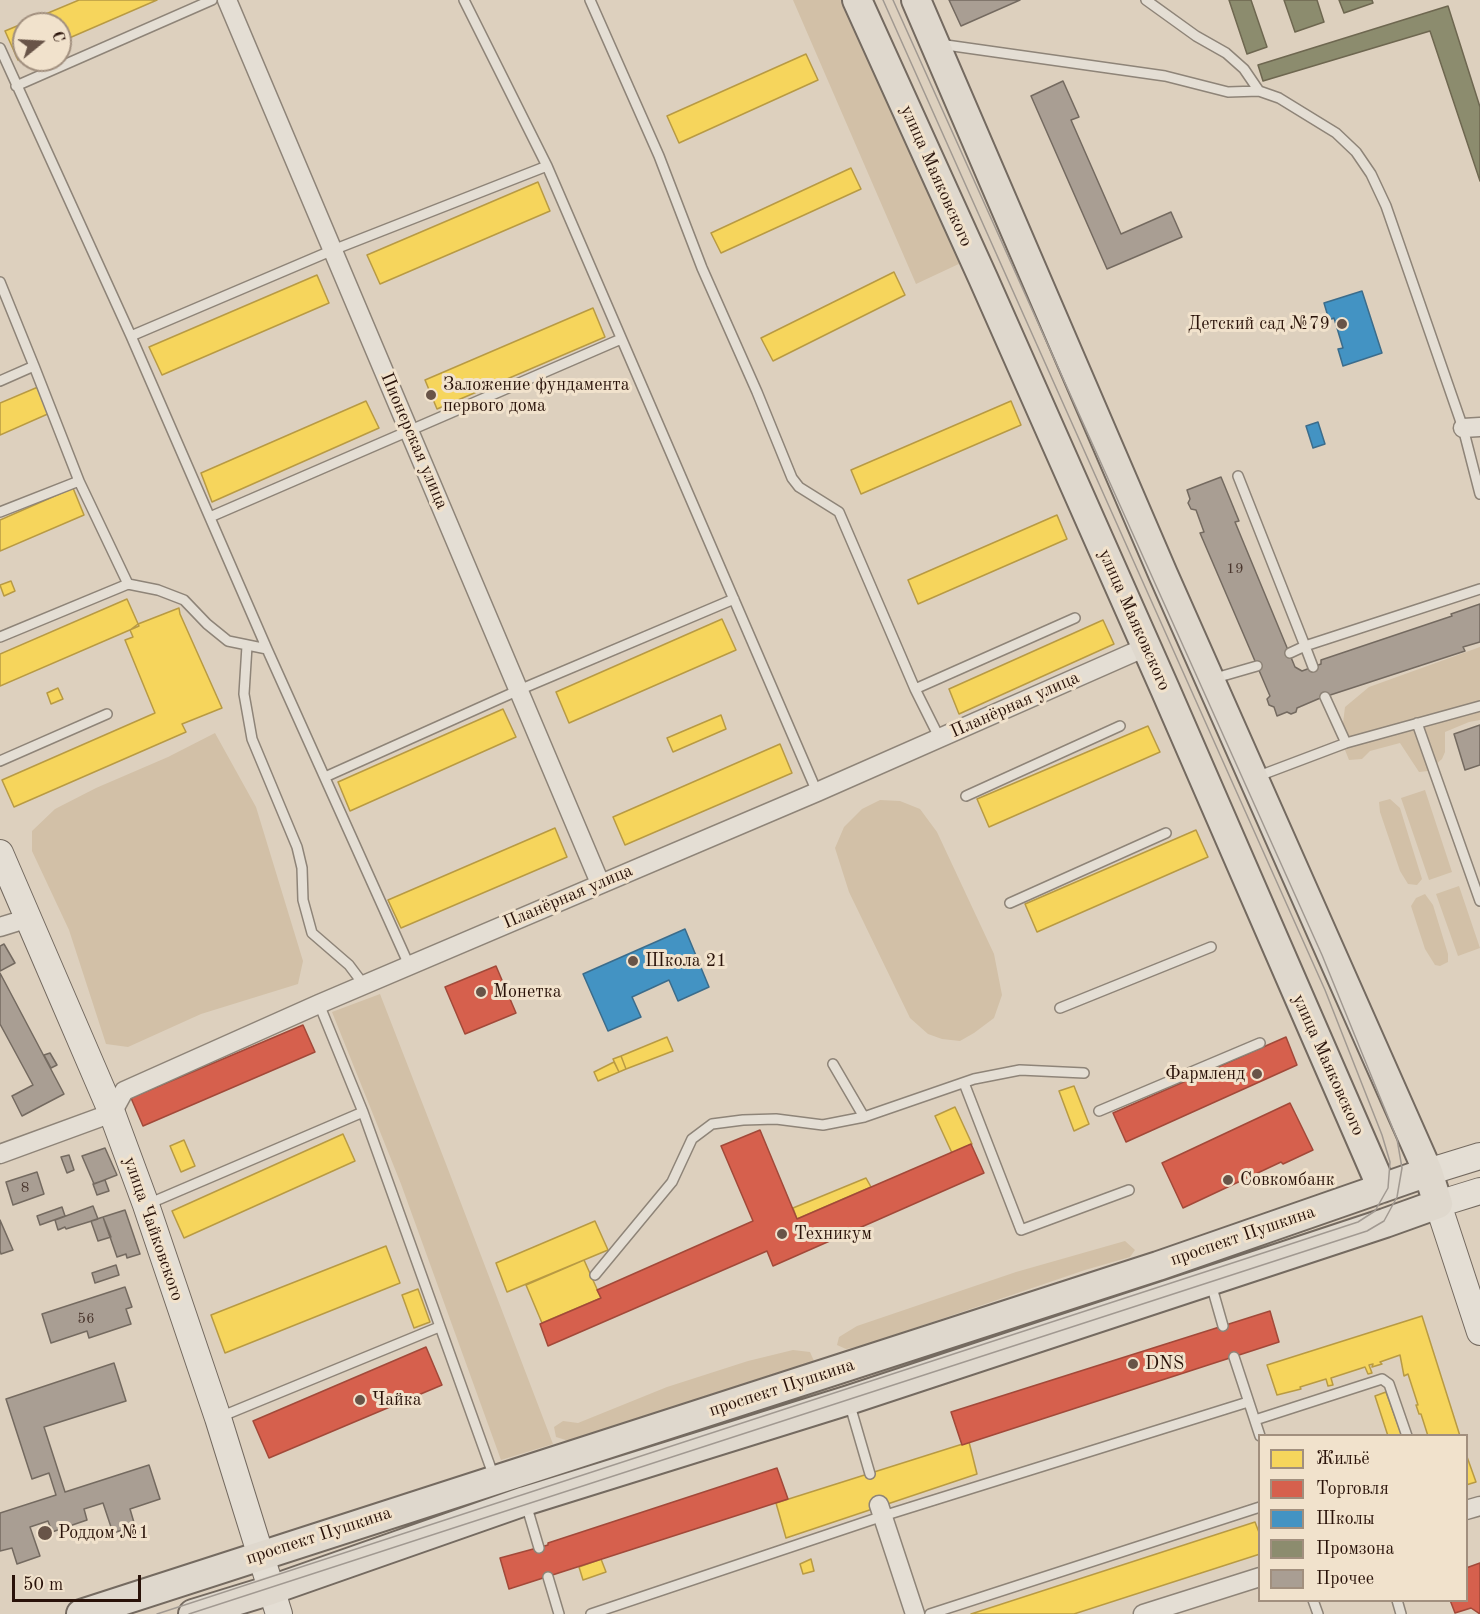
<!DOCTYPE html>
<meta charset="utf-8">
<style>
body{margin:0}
#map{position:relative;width:1480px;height:1614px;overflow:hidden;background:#ddd0be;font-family:"Old Standard TT",serif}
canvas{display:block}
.legend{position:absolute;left:1258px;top:1434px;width:210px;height:168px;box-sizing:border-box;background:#f1e2cc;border:2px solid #a18f7e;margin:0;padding:8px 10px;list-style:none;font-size:18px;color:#291209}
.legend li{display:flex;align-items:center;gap:12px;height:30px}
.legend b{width:30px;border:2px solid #a18f7e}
.north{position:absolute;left:12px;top:12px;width:60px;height:60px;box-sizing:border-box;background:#f1e2cc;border:2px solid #a18f7e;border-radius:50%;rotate:72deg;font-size:16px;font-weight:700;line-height:24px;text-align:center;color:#291209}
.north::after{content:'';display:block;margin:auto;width:21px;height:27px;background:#685448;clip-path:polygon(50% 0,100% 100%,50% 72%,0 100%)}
.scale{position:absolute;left:12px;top:1575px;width:129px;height:27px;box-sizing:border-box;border:3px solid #291209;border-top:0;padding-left:8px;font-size:18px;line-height:21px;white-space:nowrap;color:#291209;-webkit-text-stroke:4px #f1e2cc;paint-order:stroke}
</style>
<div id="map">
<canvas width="1480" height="1614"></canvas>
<ul class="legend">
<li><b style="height:16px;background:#f6d55c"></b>Жильё</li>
<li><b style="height:16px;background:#d6604d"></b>Торговля</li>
<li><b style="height:16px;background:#4393c3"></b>Школы</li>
<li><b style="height:16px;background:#8c8c6e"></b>Промзона</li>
<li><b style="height:16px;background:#a99e93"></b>Прочее</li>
</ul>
<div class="north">С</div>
<div class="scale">50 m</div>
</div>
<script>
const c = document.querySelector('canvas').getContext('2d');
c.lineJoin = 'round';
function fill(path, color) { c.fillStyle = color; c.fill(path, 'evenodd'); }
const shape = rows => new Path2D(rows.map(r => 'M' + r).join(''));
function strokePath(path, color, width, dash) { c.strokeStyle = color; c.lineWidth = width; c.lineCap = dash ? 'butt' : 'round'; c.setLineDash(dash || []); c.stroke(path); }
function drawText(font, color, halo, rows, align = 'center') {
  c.font = font + ' "Old Standard TT",serif'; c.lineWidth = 6; c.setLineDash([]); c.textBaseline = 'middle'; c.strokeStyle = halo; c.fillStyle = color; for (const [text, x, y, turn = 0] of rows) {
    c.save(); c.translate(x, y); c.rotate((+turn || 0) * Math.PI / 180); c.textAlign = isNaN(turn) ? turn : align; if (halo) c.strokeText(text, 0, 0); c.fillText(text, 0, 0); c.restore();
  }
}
const green = shape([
 [793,0,851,0,963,262,916,284],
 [1480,647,1480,720,1469,722,1445,732,1445,752,1442,759,1428,771,1419,772,1400,743,1370,751,1362,759,1349,760,1341,740,1345,707,1369,687],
 [215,733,256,807,303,961,298,984,201,1014,128,1047,106,1044,69,930,32,851,32,831,55,809,96,788,168,757],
 [1425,790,1452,872,1429,880,1401,798],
 [1390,799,1400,808,1408,834,1422,879,1417,885,1408,884,1400,871,1380,812,1379,802],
 [880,800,900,801,920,809,937,832,994,954,1002,995,994,1018,974,1033,960,1041,942,1039,928,1034,910,1018,849,892,835,848,844,827,862,809],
 [1459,886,1480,948,1458,956,1436,894],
 [1425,894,1433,905,1448,954,1448,962,1440,966,1435,965,1425,949,1411,906,1416,898],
 [380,994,446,1164,553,1444,501,1460,401,1184,332,1012],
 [1125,1241,1135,1250,1130,1257,1085,1270,862,1346,846,1349,837,1345,839,1337,857,1326,1016,1272],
 [793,1350,810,1352,814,1361,809,1366,605,1433,569,1441,556,1437,554,1427,563,1421,578,1423,667,1387,748,1361]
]);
const homes = shape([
 [79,0,157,0,60,42,60,24,24,24,24,58,18,60,5,31,79,0],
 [806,54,818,80,679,143,667,116,806,54],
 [851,168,861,189,721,253,711,233,851,168],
 [538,182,550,211,380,284,367,255,538,182],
 [894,272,905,295,773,361,761,338,894,272],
 [317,275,329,303,162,375,149,347,317,275],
 [593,308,605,337,437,409,425,380,593,308],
 [38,387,50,413,0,435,0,403,38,387],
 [366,401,379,428,212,502,201,473,366,401],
 [1011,401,1021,425,861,494,851,470,1011,401],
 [73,488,84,515,0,551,0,520,73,488],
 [1057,515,1067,539,918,604,908,580,1057,515],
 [11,581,15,591,4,596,0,585,11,581],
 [127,599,139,626,0,686,0,654,127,599],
 [179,608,180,614,222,708,182,724,186,732,14,807,2,780,155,713,125,640,133,637,130,630,138,624,179,608],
 [722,619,736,650,569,723,556,692,722,619],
 [1103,620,1114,644,959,714,949,689,1103,620],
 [58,688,63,699,51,704,47,693,58,688],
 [503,709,516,737,350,811,338,782,503,709],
 [721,715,726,729,673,752,667,738,721,715],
 [1148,726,1160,752,989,827,977,799,1148,726],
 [780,744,792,773,625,845,613,817,780,744],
 [555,828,567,857,401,928,388,900,555,828],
 [1196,830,1208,857,1037,932,1025,904,1196,830],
 [667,1037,673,1051,626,1069,621,1056,667,1037],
 [621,1056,626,1069,619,1072,613,1059,621,1056],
 [614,1062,619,1072,598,1081,594,1072,614,1062],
 [1074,1086,1089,1124,1074,1131,1059,1091,1074,1086],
 [955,1107,972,1144,952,1153,935,1116,955,1107],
 [343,1134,355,1161,184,1238,172,1211,343,1134],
 [184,1140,195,1166,181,1172,170,1146,184,1140],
 [866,1178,871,1187,797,1219,793,1208,866,1178],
 [595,1221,608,1250,507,1292,496,1263,595,1221],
 [386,1246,400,1283,225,1353,211,1315,386,1246],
 [584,1260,601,1298,542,1323,526,1285,584,1260],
 [418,1289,430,1322,414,1328,402,1295,418,1289],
 [1422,1316,1460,1436,1428,1436,1421,1414,1419,1414,1416,1405,1418,1405,1408,1374,1404,1376,1400,1355,1380,1362,1382,1364,1372,1367,1373,1364,1369,1365,1372,1373,1368,1374,1365,1367,1331,1378,1333,1385,1328,1386,1326,1379,1300,1387,1301,1389,1277,1395,1267,1365,1422,1316],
 [1386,1392,1402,1436,1388,1436,1375,1396,1386,1392],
 [969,1442,977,1474,786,1538,776,1503,969,1442],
 [1466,1454,1476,1482,1466,1485,1466,1454],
 [1255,1522,1260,1535,1260,1554,1074,1614,971,1614,1255,1522],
 [601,1559,606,1572,583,1580,579,1567,601,1559],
 [811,1559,814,1571,803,1574,800,1564,811,1559]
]);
const shops = shape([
 [496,966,516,1013,465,1034,445,987,496,966],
 [303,1025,315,1052,143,1126,131,1098,303,1025],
 [1286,1037,1297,1065,1126,1142,1113,1113,1286,1037],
 [1290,1103,1313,1150,1283,1164,1281,1162,1183,1208,1162,1163,1290,1103],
 [760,1130,797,1219,971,1144,984,1173,773,1266,767,1251,548,1346,540,1324,601,1298,597,1290,753,1221,721,1146,760,1130],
 [1270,1311,1279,1342,962,1445,951,1412,1270,1311],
 [426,1347,442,1385,269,1458,253,1421,426,1347],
 [777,1468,788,1499,509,1589,500,1558,548,1545,548,1543,777,1468],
 [1480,1563,1480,1614,1471,1608,1455,1613,1450,1600,1466,1600,1466,1568,1480,1563]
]);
const schools = shape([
 [1362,291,1382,353,1343,366,1338,349,1343,348,1334,318,1329,320,1324,303,1362,291],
 [1318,422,1325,444,1313,448,1306,426,1318,422],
 [685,929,709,987,678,1001,669,980,632,997,641,1017,608,1031,583,974,685,929]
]);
const industry = shape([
 [1229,0,1251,0,1267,47,1247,54,1229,0],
 [1284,0,1317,0,1324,22,1295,32,1284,0],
 [1339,0,1372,0,1373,3,1344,13,1339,0],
 [1448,6,1480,107,1480,181,1430,31,1263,81,1258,65,1448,6]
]);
const building = shape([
 [949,0,1020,0,961,26,949,0],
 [1063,81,1079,117,1071,120,1121,234,1171,212,1182,237,1107,269,1031,96,1063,81],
 [1221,477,1239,521,1235,522,1295,667,1302,671,1321,664,1321,660,1452,616,1451,614,1480,604,1480,642,1463,647,1465,651,1318,699,1297,708,1296,712,1291,714,1287,712,1277,716,1274,707,1269,705,1267,699,1270,696,1200,533,1204,532,1196,510,1191,509,1188,503,1190,499,1187,490,1221,477],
 [1480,725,1480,765,1465,770,1454,734,1480,725],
 [4,944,15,963,0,971,0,946,4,944],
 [0,973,64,1094,22,1116,12,1096,33,1085,0,1024,0,973],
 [50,1053,57,1065,51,1068,44,1055,50,1053],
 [105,1148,117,1175,94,1184,82,1156,105,1148],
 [69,1155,74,1170,67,1173,61,1157,69,1155],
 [37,1172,44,1194,13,1205,6,1182,37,1172],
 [105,1180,109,1191,97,1195,93,1184,105,1180],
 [93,1206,98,1219,66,1229,65,1227,58,1230,55,1220,93,1206],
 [62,1207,65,1216,40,1225,37,1216,62,1207],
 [125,1210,140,1254,127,1258,126,1254,117,1257,103,1217,125,1210],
 [103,1217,111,1237,98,1241,91,1221,103,1217],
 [0,1220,13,1250,1,1254,0,1251,0,1220],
 [116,1265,119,1275,95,1283,92,1273,116,1265],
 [125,1287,132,1307,126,1309,131,1324,89,1338,87,1331,51,1343,42,1314,125,1287],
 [114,1363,126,1401,44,1427,65,1492,149,1465,160,1499,130,1509,135,1526,113,1533,103,1503,84,1509,87,1520,52,1532,48,1521,30,1527,40,1556,17,1564,12,1548,0,1551,0,1513,56,1495,49,1473,32,1479,6,1399,114,1363]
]);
const lane = shape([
 [464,0,547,166,817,792],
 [590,0,659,156,702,268,757,392,792,478,799,487,839,512,915,689],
 [1146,0,1196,36,1226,53,1244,69,1259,91],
 [939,44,1165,76,1228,92,1259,91,1279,98,1336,133,1356,152,1371,174,1386,206,1463,428,1480,494],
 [0,48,131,336,267,649,409,965],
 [16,86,212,0],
 [0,282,34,366,0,381],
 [131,336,333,250,547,166],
 [1238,476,1305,646,1290,653],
 [79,481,128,584],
 [0,512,79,481,34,366],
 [210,517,621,339],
 [0,637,128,584,158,590,184,600,207,624,228,641,267,649],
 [247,646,244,694,252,739,297,847,302,868,303,900,312,933,349,965,364,985],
 [1313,667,1305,646,1480,589],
 [1212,679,1257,666],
 [1325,697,1346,743],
 [1417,723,1480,901],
 [940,739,915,689,1075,618],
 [0,761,107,714],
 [325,777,519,690,734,599],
 [1256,777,1346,743,1480,706],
 [966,796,1120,726],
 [1010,903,1166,833],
 [319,1004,363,1112,494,1477],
 [1060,1008,1211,947],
 [833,1064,864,1117],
 [964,1083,1021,1230,1129,1190],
 [1099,1111,1260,1043],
 [148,1204,363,1112],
 [595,1275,672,1182,692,1139,712,1124,743,1120,776,1119,823,1125,864,1117,974,1079,1020,1070,1084,1073],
 [1211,1284,1223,1326],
 [1234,1357,1260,1436],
 [849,1402,870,1474],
 [220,1417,439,1327],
 [1255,1420,1382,1379,1389,1384,1407,1436],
 [526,1504,539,1548],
 [548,1577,559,1614],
 [1313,1600,1318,1614],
 [1397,1600,1401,1614],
 [591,1614,883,1516,1248,1402],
 [930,1614,1260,1507]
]);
const street = shape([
 [227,0,600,883],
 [1463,428,1480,427],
 [0,927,29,918],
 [0,1154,112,1113,124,1091,319,1004,817,792,1146,647],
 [879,1505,915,1614],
 [1466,1510,1480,1506],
 [1143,1614,1260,1577]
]);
const secondary = shape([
 [0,853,112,1113,146,1205,218,1418,279,1614],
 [1428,1172,1480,1156],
 [1480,1191,1438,1204,1480,1332]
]);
const primary = shape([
 [857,0,983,278,1165,689,1382,1188],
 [916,0,1163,574,1428,1172,1438,1204],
 [81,1614,1158,1266,1428,1172],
 [193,1614,271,1590,525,1501,849,1400,1385,1223,1438,1204]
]);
const tram = shape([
 [157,1614,1358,1222,1375,1211,1388,1188,1390,1162,1382,1135,1325,990,883,0],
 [189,1614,1367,1231,1384,1221,1397,1197,1402,1168,1397,1139,1322,955,893,0]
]);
const markers = [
 [1342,324,6,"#685448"],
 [431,395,6,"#685448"],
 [633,961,6,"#685448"],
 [481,992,6,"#685448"],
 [1257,1074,6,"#685448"],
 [1228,1180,6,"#685448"],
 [782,1234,6,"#685448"],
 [1133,1364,6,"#685448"],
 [360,1400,6,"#685448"],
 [45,1533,8,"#685448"]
];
const numberNames = [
 ["19",1235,569],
 ["8",25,1188],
 ["56",86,1319]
];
const streetNames = [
 ["улица Маяковского",936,176,66],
 ["Пионерская улица",414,441,67],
 ["улица Маяковского",1134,620,66],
 ["Планёрная улица",1015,705,-24],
 ["Планёрная улица",568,897,-23],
 ["улица Маяковского",1328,1065,66],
 ["улица Чайковского",153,1229,71],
 ["проспект Пушкина",1243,1236,-19],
 ["проспект Пушкина",782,1388,-18],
 ["проспект Пушкина",319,1536,-18]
];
const poiNames = [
 ["Детский сад №79",1330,324,"right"],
 ["Заложение фундамента",443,385],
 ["первого дома",443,406],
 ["Школа 21",645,961],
 ["Монетка",493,992],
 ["Фармленд",1245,1074,"right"],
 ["Совкомбанк",1240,1180],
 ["Техникум",794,1234],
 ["DNS",1145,1364],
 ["Чайка",372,1400],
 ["Роддом №1",58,1533]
];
fill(green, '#d2c0a7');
fill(homes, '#f6d55c');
strokePath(homes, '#b89a43', 1.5);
fill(shops, '#d6604d');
strokePath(shops, '#a24939', 1.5);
fill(schools, '#4393c3');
strokePath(schools, '#3b6c8b', 1.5);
fill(industry, '#8c8c6e');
strokePath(industry, '#6e6750', 1.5);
fill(building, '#a99e93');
strokePath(building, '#746a60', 1.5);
strokePath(lane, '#8e8478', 12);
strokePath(street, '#8e8478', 21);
strokePath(secondary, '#746a60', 28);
strokePath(primary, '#746a60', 32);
strokePath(lane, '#e4ded4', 9);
strokePath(street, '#e4ded4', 18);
strokePath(secondary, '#e4ded4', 26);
strokePath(primary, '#dfd8cd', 28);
strokePath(tram, '#a19991', 1.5);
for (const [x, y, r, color] of markers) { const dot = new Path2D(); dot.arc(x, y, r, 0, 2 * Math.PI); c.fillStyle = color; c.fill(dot); strokePath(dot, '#f1e2cc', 2); }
drawText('15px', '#49352c', null, numberNames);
drawText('18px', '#291209', '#f1e2cc', streetNames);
drawText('18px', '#291209', '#f1e2cc', poiNames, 'left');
</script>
